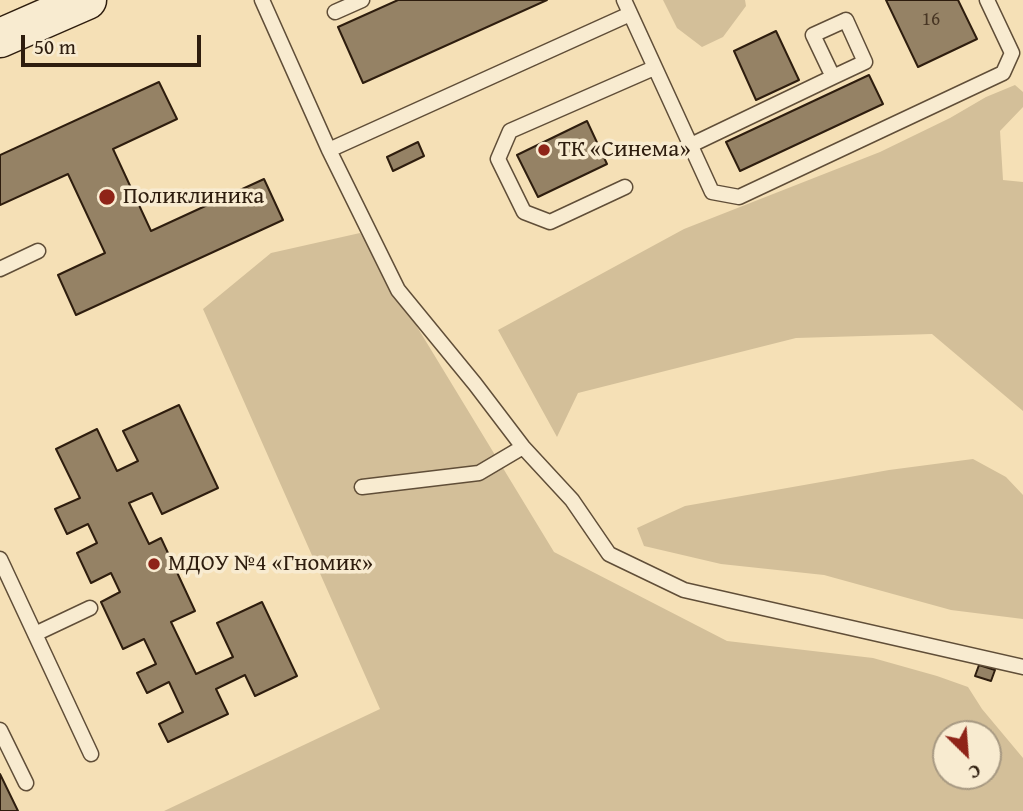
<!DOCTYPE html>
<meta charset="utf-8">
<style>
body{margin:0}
#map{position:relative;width:1023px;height:811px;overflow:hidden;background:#f5e0b6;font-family:"Gentium Book Plus",serif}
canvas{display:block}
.north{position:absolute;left:932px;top:720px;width:70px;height:70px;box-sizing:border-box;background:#f8ebd0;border:2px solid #a79982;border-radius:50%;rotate:155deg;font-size:19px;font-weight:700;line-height:28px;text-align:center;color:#2e1d0e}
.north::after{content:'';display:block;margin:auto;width:24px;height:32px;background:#8f2418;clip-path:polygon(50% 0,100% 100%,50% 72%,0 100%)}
.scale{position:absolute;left:21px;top:35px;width:180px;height:32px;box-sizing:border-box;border:4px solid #2e1d0e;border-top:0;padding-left:9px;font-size:21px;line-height:24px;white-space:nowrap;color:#2e1d0e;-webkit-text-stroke:5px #f8ebd0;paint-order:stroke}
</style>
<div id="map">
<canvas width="1023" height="811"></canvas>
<div class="north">С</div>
<div class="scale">50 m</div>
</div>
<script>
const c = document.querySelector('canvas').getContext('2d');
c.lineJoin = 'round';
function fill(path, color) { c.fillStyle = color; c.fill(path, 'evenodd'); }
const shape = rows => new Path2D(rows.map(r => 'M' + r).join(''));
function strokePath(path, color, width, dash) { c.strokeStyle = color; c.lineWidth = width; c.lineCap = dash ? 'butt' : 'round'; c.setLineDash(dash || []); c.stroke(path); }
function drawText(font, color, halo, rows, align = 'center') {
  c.font = font + ' "Gentium Book Plus",serif'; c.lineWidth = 7; c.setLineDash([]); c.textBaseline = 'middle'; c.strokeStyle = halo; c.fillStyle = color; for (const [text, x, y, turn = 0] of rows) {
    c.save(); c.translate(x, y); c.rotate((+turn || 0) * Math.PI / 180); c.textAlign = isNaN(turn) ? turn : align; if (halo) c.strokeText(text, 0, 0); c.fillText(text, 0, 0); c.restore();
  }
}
const green = shape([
 [663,0,745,0,746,6,723,37,702,47,677,28],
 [1015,85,1023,92,1023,107,1000,131,1003,180,1023,182,1023,411,932,334,796,338,578,393,557,437,498,330,684,229,880,152,950,118,986,97],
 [360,233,554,552,727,641,873,658,937,676,968,687,982,709,1023,758,1023,811,164,811,380,709,203,309,271,253],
 [946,734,988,734,988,776,946,776],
 [973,459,1006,477,1023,495,1023,619,951,610,824,575,721,564,644,546,637,528,685,506,889,470]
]);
const building = shape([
 [398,0,547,0,363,83,338,27,398,0],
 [886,0,958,0,977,39,918,67,886,0],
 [776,31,799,80,756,100,734,51,776,31],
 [869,75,883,104,740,171,726,142,869,75],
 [159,82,177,119,113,149,151,231,264,179,283,220,76,315,58,275,105,253,68,174,0,205,0,155,159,82],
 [587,121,607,164,538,197,517,155,587,121],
 [418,142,424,156,393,171,387,157,418,142],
 [179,405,218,488,162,514,152,493,129,503,149,544,161,538,195,611,171,622,196,674,233,657,217,623,262,602,297,676,255,696,245,675,216,689,228,714,168,742,159,724,183,712,169,682,147,693,137,673,156,664,144,639,123,649,101,602,120,592,111,573,91,583,77,553,97,543,88,524,67,534,55,509,80,498,56,449,97,429,117,471,138,461,123,431,179,405],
 [979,665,995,670,991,681,975,676,979,665],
 [0,774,18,811,0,811,0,774]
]);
const lane = shape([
 [262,0,329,150,398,290,475,384,523,447,572,500,609,554,684,590,1023,667],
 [624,0,712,192,739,197,1003,73,1012,53,987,0],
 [335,12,362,0],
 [691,145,833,77,865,62,846,20,813,35,833,77],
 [329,150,630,14],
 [625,187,550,222,524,212,498,159,510,131,654,68],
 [0,269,38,251],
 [362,487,479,473,523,447],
 [0,559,91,754],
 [35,634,90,608],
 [0,730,26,783]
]);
const secondary = shape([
 [0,38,87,0]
]);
const markers = [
 [544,150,7,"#8f2418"],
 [107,197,9,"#8f2418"],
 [154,564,7,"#8f2418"]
];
const numberNames = [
 ["16",931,20]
];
const poiNames = [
 ["ТК «Синема»",558,150],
 ["Поликлиника",123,197],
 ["МДОУ №4 «Гномик»",168,564]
];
fill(green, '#d3bf99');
fill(building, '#958265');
strokePath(building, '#2e1d0e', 2);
strokePath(lane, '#604e38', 17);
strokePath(secondary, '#2e1d0e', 41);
strokePath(lane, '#f8ebd0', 14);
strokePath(secondary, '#f8ebd0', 38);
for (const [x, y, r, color] of markers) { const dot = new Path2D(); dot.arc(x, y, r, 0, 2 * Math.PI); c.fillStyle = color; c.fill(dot); strokePath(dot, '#f8ebd0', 2.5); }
drawText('19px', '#483624', null, numberNames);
drawText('23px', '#2e1d0e', '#f8ebd0', poiNames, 'left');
</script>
